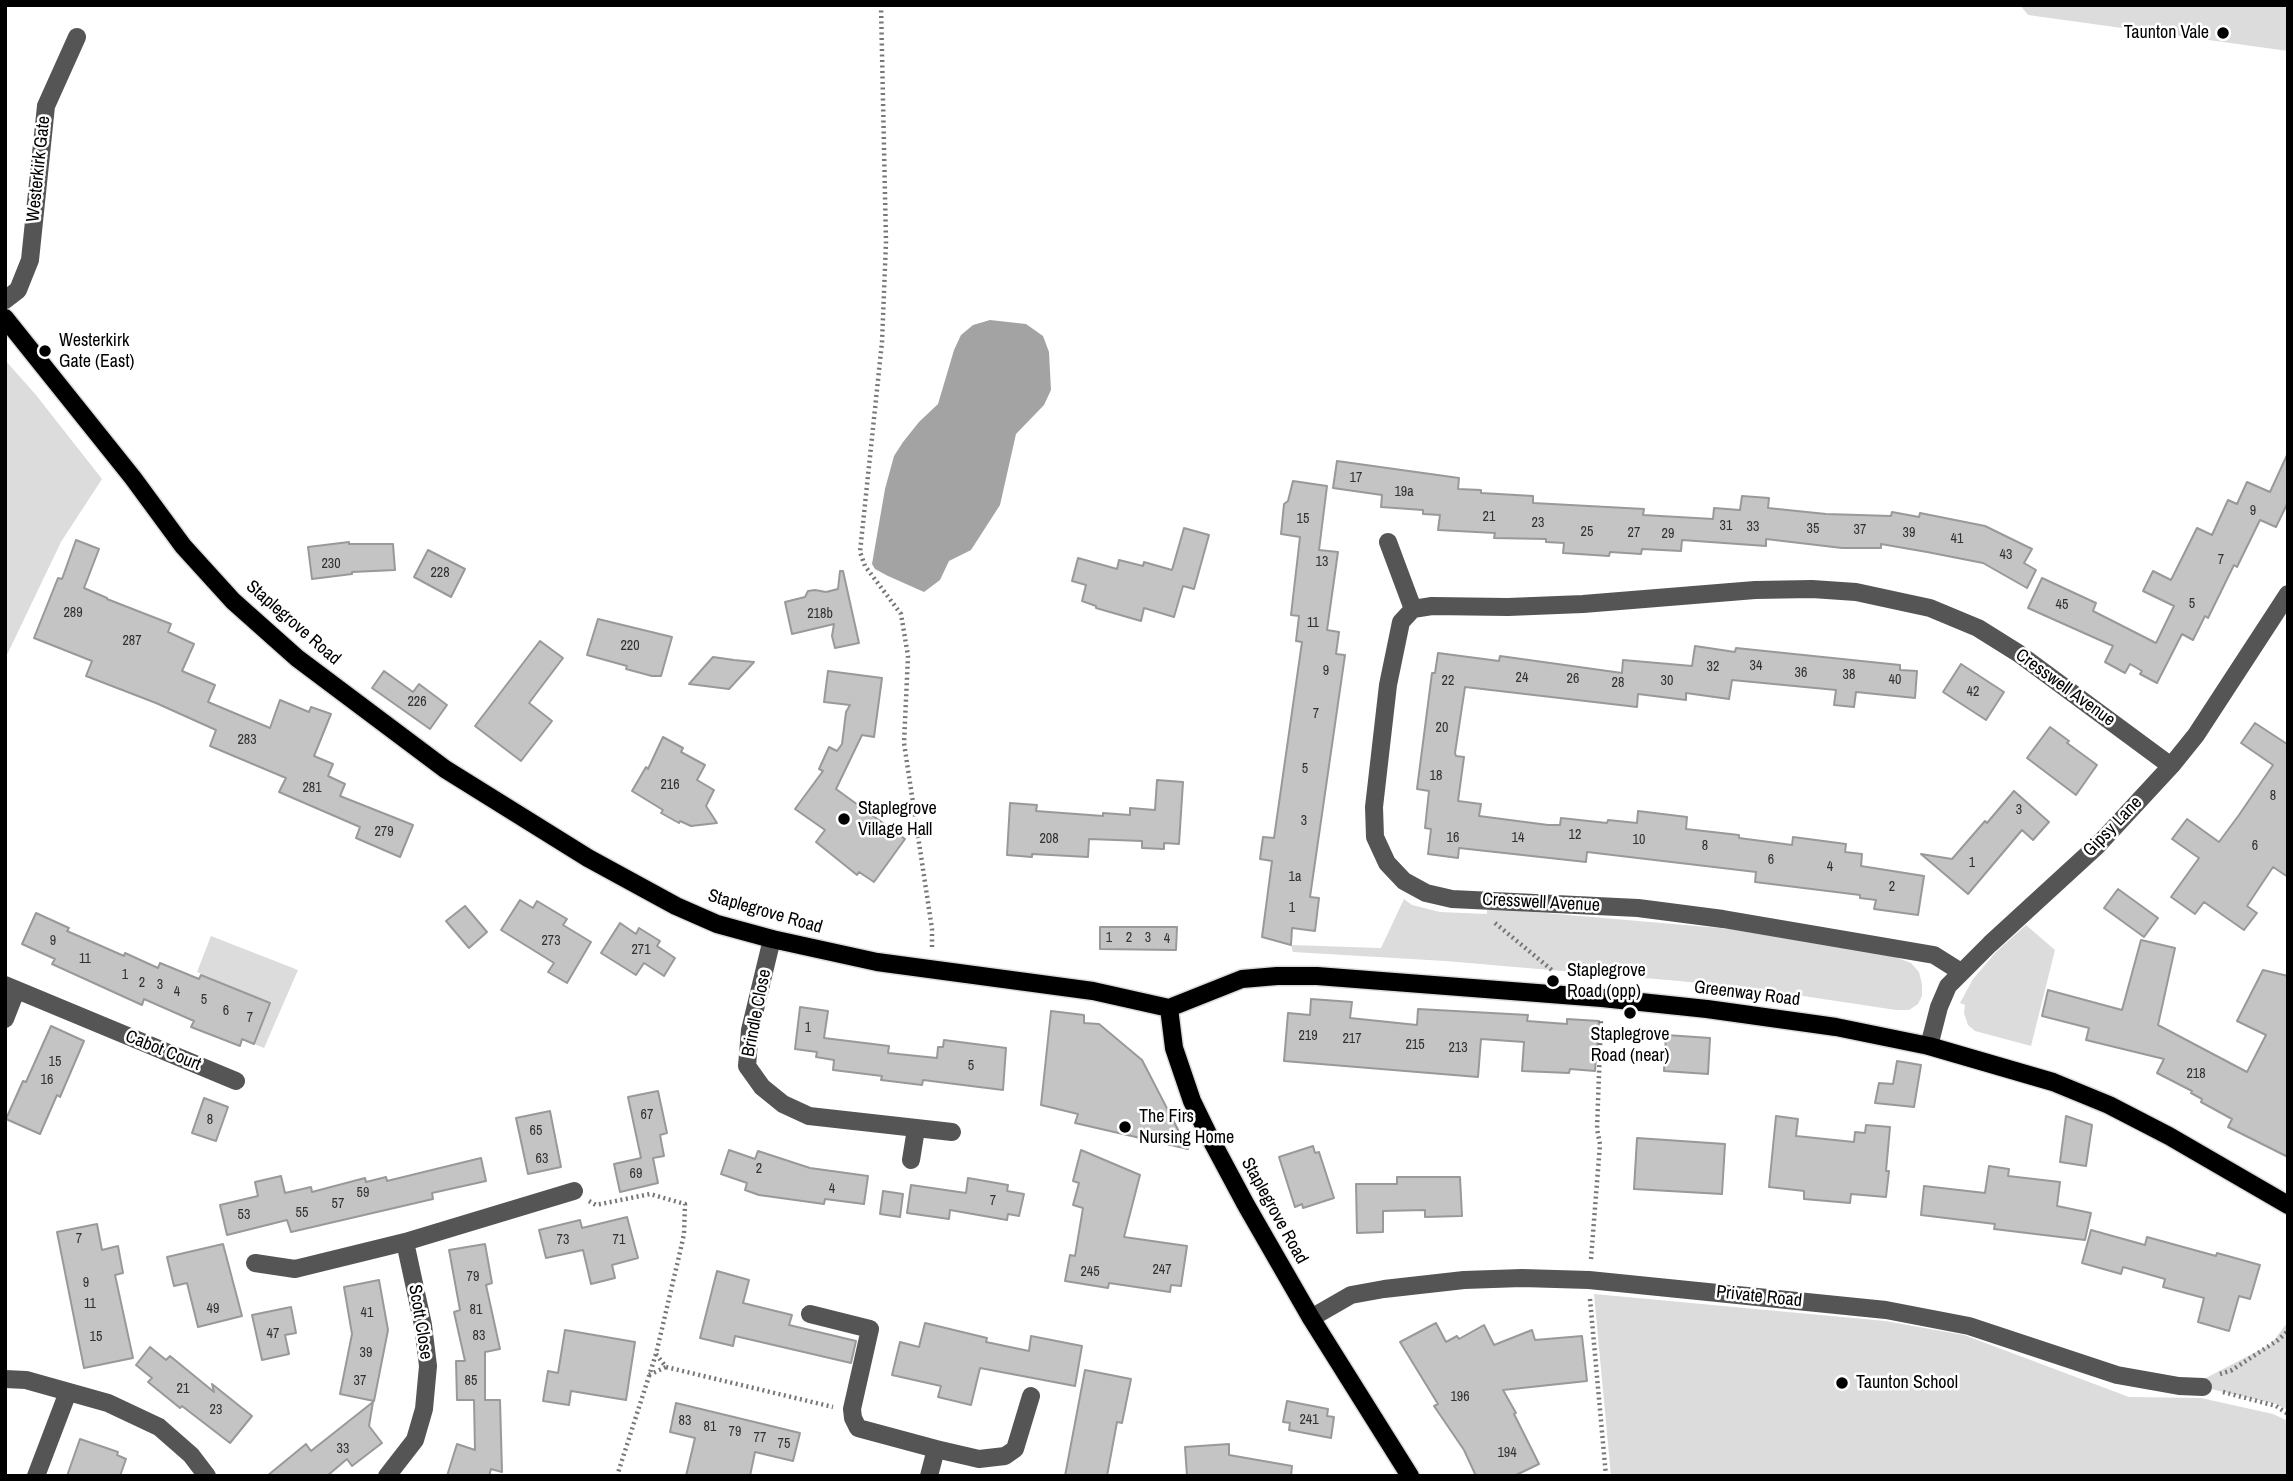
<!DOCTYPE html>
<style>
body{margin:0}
#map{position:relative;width:2293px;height:1481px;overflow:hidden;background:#fff;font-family:"Archivo Narrow",sans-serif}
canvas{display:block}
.frame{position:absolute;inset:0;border:7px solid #000;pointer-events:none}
</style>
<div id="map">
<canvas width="2293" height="1481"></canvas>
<div class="frame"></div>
</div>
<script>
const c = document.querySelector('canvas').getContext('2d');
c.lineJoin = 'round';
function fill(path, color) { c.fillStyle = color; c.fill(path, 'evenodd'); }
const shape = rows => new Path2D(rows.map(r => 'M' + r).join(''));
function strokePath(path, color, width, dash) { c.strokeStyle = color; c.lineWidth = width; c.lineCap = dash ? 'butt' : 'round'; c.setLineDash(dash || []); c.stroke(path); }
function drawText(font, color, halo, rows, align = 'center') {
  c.font = font + ' "Archivo Narrow",sans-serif'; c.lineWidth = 5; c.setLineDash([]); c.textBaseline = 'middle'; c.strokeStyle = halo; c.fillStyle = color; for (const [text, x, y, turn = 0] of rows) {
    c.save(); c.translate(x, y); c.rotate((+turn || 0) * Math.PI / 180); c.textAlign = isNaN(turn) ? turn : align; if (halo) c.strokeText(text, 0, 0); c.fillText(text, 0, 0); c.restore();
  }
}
const green = shape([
 [2020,5,2288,5,2288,51,2028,15],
 [5,360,36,395,102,479,61,542,5,659],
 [1404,899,1412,905,1440,912,1487,914,1487,908,1731,929,1892,956,1911,963,1919,972,1922,984,1922,996,1918,1004,1909,1010,1896,1010,1770,991,1679,981,1445,961,1293,952,1291,945,1381,948],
 [2026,925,2055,950,2031,1046,1975,1031,1968,1025,1964,1013,1965,1005,1960,1003,1973,979,1996,952],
 [211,936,298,970,264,1048,254,1044,270,1003,197,972],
 [1594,1294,1885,1321,1964,1335,2129,1397,2201,1398,2273,1414,2288,1421,2288,1476,1611,1476],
 [2287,1323,2288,1410,2276,1404,2202,1387,2202,1380,2271,1344]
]);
const water = shape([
 [990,320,1026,324,1043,336,1049,352,1051,390,1044,405,1016,434,1000,505,971,550,949,561,940,580,924,592,888,576,875,569,872,564,885,489,894,456,903,442,919,422,938,404,954,350,961,335,973,325]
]);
const building = shape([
 [2288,453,2288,502,2276,527,2260,520,2237,567,2234,565,2208,618,2205,616,2193,640,2182,634,2157,683,2140,674,2142,671,2130,664,2125,673,2105,662,2113,646,2028,608,2042,578,2096,603,2093,611,2156,643,2174,606,2143,591,2153,571,2171,580,2197,528,2212,535,2228,500,2237,504,2247,482,2270,492,2288,453],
 [1337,461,1459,478,1458,489,1481,490,1481,493,1533,496,1533,503,1644,509,1643,515,1713,519,1714,508,1740,510,1742,496,1769,498,1768,508,1826,514,1891,516,1892,512,1919,517,1920,513,1985,526,2032,549,2024,563,2036,570,2027,588,1983,563,1927,552,1881,544,1881,548,1842,548,1766,539,1766,546,1682,540,1681,551,1642,549,1641,554,1610,552,1609,556,1563,553,1564,543,1546,542,1546,539,1494,538,1495,533,1438,530,1440,515,1423,514,1423,510,1381,507,1382,495,1333,488,1337,461],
 [1293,481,1327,486,1319,550,1338,552,1327,630,1339,632,1336,654,1345,655,1310,897,1319,898,1315,931,1292,928,1291,945,1262,937,1272,861,1260,859,1263,837,1274,838,1302,642,1296,641,1299,616,1291,615,1300,537,1281,534,1284,504,1288,501,1293,481],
 [1184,528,1209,535,1194,589,1183,586,1174,617,1144,608,1141,621,1096,608,1096,606,1082,601,1086,585,1072,581,1078,558,1117,569,1119,560,1143,566,1144,562,1172,570,1184,528],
 [76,540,99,549,84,588,107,598,107,599,171,624,168,632,194,644,182,671,215,685,208,702,270,728,280,700,309,712,311,707,331,714,314,756,333,764,328,776,345,784,340,796,413,825,400,857,356,838,360,827,279,792,286,778,210,746,216,730,156,703,86,676,92,661,34,638,58,578,62,579,76,540],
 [349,542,349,544,393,544,395,570,352,572,352,574,312,579,308,547,349,542],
 [428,550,465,569,451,597,414,577,428,550],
 [840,571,843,571,859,643,835,648,832,636,834,624,792,634,785,602,805,597,808,591,815,590,826,592,838,589,840,571],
 [598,619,672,637,661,676,652,676,626,669,627,666,587,655,598,619],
 [540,641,563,658,529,703,552,721,521,761,475,726,540,641],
 [1695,646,1735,652,1736,648,1900,665,1900,670,1917,671,1915,698,1856,692,1854,707,1834,705,1836,690,1732,680,1729,699,1686,693,1686,700,1638,694,1637,707,1465,687,1455,753,1456,756,1464,757,1458,801,1481,804,1479,816,1548,825,1560,825,1561,818,1607,823,1608,820,1637,823,1638,811,1687,817,1686,829,1739,835,1739,838,1792,845,1793,837,1846,844,1845,852,1862,854,1861,866,1924,876,1918,915,1874,909,1876,900,1860,898,1860,895,1755,882,1756,872,1587,852,1586,862,1459,848,1458,858,1428,854,1431,829,1425,828,1429,791,1417,789,1432,673,1435,673,1438,653,1499,661,1500,656,1622,673,1623,660,1692,666,1695,646],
 [713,657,734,660,754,662,729,689,689,684,713,657],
 [1961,664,2004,692,1986,720,1943,692,1961,664],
 [384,671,413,692,419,684,447,705,430,729,372,688,384,671],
 [828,671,882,678,874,737,862,735,836,789,905,839,874,882,859,872,857,875,816,842,825,830,795,809,823,771,819,769,829,747,837,751,842,744,846,712,850,705,824,702,828,671],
 [2255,723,2287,744,2288,742,2288,877,2273,867,2247,906,2257,913,2244,930,2204,902,2195,914,2171,897,2199,858,2172,839,2187,819,2219,842,2239,815,2273,765,2241,743,2255,723],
 [2050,727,2069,741,2067,743,2097,765,2076,795,2027,758,2050,727],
 [663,737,683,748,681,752,705,765,697,780,714,790,706,806,717,823,691,826,680,821,679,823,661,813,663,810,632,791,646,767,648,769,663,737],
 [1157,780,1183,782,1179,844,1164,843,1164,849,1142,848,1142,841,1089,839,1088,857,1032,854,1032,857,1007,855,1010,803,1037,805,1036,811,1103,816,1103,813,1130,815,1130,808,1155,810,1157,780],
 [2014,791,2049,822,2033,840,2022,830,1968,894,1921,854,1952,859,1985,821,1987,823,2014,791],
 [2118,889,2158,918,2144,937,2104,908,2118,889],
 [520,900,533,908,537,901,567,919,563,925,591,942,567,983,548,972,554,963,501,930,520,900],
 [465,906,487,932,469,948,446,921,465,906],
 [36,913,69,928,67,931,124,956,125,953,158,968,160,963,199,979,201,975,270,1003,254,1044,242,1039,240,1046,191,1027,194,1021,144,999,142,1005,52,964,55,959,22,944,36,913],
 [620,923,636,934,639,928,660,941,657,946,675,958,664,976,644,963,636,975,601,953,620,923],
 [1100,927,1177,927,1176,950,1100,949,1100,927],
 [2141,940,2175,948,2158,1025,2247,1072,2266,1035,2237,1021,2263,970,2288,976,2288,1157,2228,1127,2232,1119,2201,1102,2202,1099,2191,1093,2192,1091,2157,1073,2164,1059,2086,1040,2089,1028,2042,1016,2048,990,2122,1010,2141,940],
 [1311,999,1352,1002,1350,1018,1417,1025,1418,1009,1528,1015,1527,1021,1567,1024,1567,1019,1599,1021,1595,1071,1570,1069,1569,1073,1522,1071,1524,1042,1481,1039,1478,1077,1284,1061,1288,1013,1310,1015,1311,999],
 [800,1007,828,1011,824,1038,889,1046,888,1053,937,1058,938,1047,943,1047,944,1040,1006,1048,1003,1090,923,1080,922,1085,881,1080,882,1076,833,1070,834,1060,816,1057,817,1052,795,1049,800,1007],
 [1051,1011,1084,1015,1084,1023,1099,1024,1142,1060,1188,1149,1075,1123,1078,1114,1041,1105,1051,1011],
 [51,1026,84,1041,60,1097,57,1095,40,1134,6,1119,23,1081,26,1082,51,1026],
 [1666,1035,1710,1038,1708,1074,1664,1071,1666,1035],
 [1897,1061,1921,1065,1914,1107,1875,1103,1879,1083,1893,1084,1897,1061],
 [658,1091,667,1133,660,1135,664,1156,653,1158,658,1183,620,1192,614,1164,641,1158,628,1097,658,1091],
 [204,1098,228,1107,216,1141,192,1133,204,1098],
 [550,1111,561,1167,528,1174,516,1118,550,1111],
 [1776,1116,1798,1119,1796,1136,1854,1142,1855,1132,1865,1133,1866,1125,1890,1127,1886,1171,1889,1171,1886,1197,1851,1194,1850,1203,1804,1199,1804,1191,1769,1187,1776,1116],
 [2066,1116,2092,1125,2086,1166,2060,1162,2066,1116],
 [1637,1138,1725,1144,1722,1194,1634,1189,1637,1138],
 [1313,1146,1315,1153,1319,1152,1334,1198,1303,1208,1302,1204,1295,1207,1279,1157,1313,1146],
 [729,1150,755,1159,758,1151,810,1168,868,1176,864,1204,825,1199,824,1204,759,1195,745,1190,747,1183,721,1174,729,1150],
 [1081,1150,1140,1175,1124,1237,1187,1246,1181,1286,1171,1285,1170,1292,1109,1283,1108,1288,1065,1281,1070,1255,1075,1256,1083,1208,1073,1205,1079,1183,1073,1181,1081,1150],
 [481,1158,486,1181,432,1193,433,1199,291,1232,287,1220,227,1235,220,1205,258,1196,255,1182,281,1176,285,1193,311,1187,312,1192,365,1178,366,1182,386,1177,387,1181,481,1158],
 [1989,1166,2009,1169,2008,1176,2060,1182,2057,1206,2091,1213,2085,1240,1994,1229,1995,1224,1921,1215,1924,1186,1985,1193,1989,1166],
 [1397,1177,1460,1177,1462,1216,1425,1217,1425,1210,1383,1211,1383,1232,1357,1233,1356,1184,1397,1184,1397,1177],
 [968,1178,1008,1185,1007,1191,1024,1194,1019,1216,1008,1214,1007,1220,950,1210,949,1219,907,1213,911,1185,966,1193,968,1178],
 [883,1191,903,1194,900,1217,880,1214,883,1191],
 [627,1217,638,1258,612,1265,615,1278,591,1284,583,1250,546,1258,539,1230,580,1220,582,1228,627,1217],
 [97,1224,102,1250,118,1246,123,1273,115,1275,133,1358,84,1368,57,1232,97,1224],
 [2091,1230,2145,1245,2147,1237,2216,1256,2217,1253,2260,1265,2250,1299,2239,1296,2229,1331,2198,1322,2204,1298,2163,1287,2165,1279,2123,1267,2121,1274,2082,1263,2091,1230],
 [223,1244,242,1316,198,1327,187,1283,174,1286,167,1257,223,1244],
 [485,1244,492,1283,486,1285,500,1349,485,1352,485,1400,500,1400,502,1472,491,1469,489,1476,447,1476,457,1444,475,1450,474,1400,457,1400,456,1361,465,1361,454,1312,460,1310,449,1250,485,1244],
 [717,1271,749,1280,743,1303,792,1315,789,1325,856,1341,851,1363,735,1336,733,1346,700,1338,717,1271],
 [379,1280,388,1330,374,1401,340,1394,352,1334,344,1287,379,1280],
 [291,1307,296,1333,285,1335,289,1354,262,1360,252,1315,291,1307],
 [925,1323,987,1338,986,1342,1029,1351,1031,1336,1082,1346,1075,1386,980,1368,971,1405,938,1397,941,1386,892,1375,900,1342,919,1347,925,1323],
 [1436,1323,1446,1342,1457,1336,1459,1339,1484,1325,1494,1345,1532,1330,1535,1340,1582,1336,1587,1381,1503,1390,1516,1413,1514,1414,1539,1464,1514,1476,1476,1476,1464,1450,1434,1406,1438,1404,1400,1342,1436,1323],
 [565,1330,635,1342,626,1400,571,1391,569,1405,543,1401,548,1371,558,1373,565,1330],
 [150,1347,166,1360,170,1356,214,1392,212,1384,252,1416,230,1443,182,1406,180,1408,148,1382,152,1378,136,1365,150,1347],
 [1085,1370,1131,1379,1122,1423,1117,1422,1107,1476,1065,1476,1085,1370],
 [1287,1401,1328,1409,1327,1416,1334,1417,1331,1438,1289,1430,1290,1423,1283,1422,1287,1401],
 [373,1402,369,1426,382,1443,352,1466,347,1459,327,1476,267,1476,306,1444,311,1451,373,1402],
 [676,1403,800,1433,793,1461,755,1452,750,1476,686,1476,695,1438,670,1432,676,1403],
 [80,1439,118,1452,117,1455,126,1459,120,1476,67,1476,80,1439],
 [1229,1444,1229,1455,1292,1466,1291,1476,1187,1476,1185,1447,1229,1444]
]);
const path = shape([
 [881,5,886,242,882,342,860,552,865,566,901,614,908,656,904,743,932,929,932,950],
 [1495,923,1553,971],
 [589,1201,596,1205,650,1194,685,1204,684,1234,680,1252,656,1354,617,1476],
 [1591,1259,1600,1144,1597,1129,1601,1020],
 [1590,1299,1606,1476],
 [656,1354,666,1367,833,1407],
 [2220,1374,2232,1370,2278,1340,2288,1331],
 [649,1375,666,1367],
 [2223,1392,2276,1406,2288,1414]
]);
const minor = shape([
 [5,300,18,290,30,260,46,106,77,37],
 [1388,542,1413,609],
 [772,939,750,1030,747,1066,762,1087,783,1104,809,1116,952,1132],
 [1961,972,1934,955,1723,919,1638,908,1452,899,1426,893,1404,881,1387,863,1375,837,1374,807,1388,685,1401,622,1413,609,1432,606,1508,607,1583,604,1755,590,1812,589,1856,592,1930,608,1978,628,2018,653,2171,766],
 [5,985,236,1081],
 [5,1019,16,991],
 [1929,1046,1939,1007,1948,986,1990,944,2098,845,2171,766,2196,735,2288,594],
 [911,1160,916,1129],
 [255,1263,295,1269,405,1242,574,1191],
 [810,1314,870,1329,852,1409,853,1418,858,1428,936,1449,929,1476],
 [1311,1318,1351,1295,1384,1289,1464,1280,1522,1278,1589,1280,1886,1310,1969,1326,2117,1375,2179,1386,2203,1387],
 [5,1379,26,1380,108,1403,159,1427,191,1455,207,1476],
 [936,1449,979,1459,1005,1456,1015,1449,1031,1396],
 [36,1476,68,1392],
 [387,1476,415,1440,424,1409,428,1366,423,1325,405,1242]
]);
const major = shape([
 [5,318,133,478,183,546,233,601,297,658,445,769,588,858,676,906,717,924,772,939,877,962,1093,991,1169,1008],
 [1169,1008,1242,979,1277,976,1317,976,1602,998,1707,1009,1836,1027,1929,1046,2053,1082,2109,1105,2169,1136,2288,1205],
 [1169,1008,1174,1048,1192,1101,1208,1134,1246,1205,1311,1318,1410,1476]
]);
const markers = [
 [2223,33,7,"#000"],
 [45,351,7,"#000"],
 [844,819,7,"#000"],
 [1553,981,7,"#000"],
 [1630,1013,7,"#000"],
 [1125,1127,7,"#000"],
 [1842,1383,7,"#000"]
];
const numberNames = [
 ["17",1356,478],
 ["19a",1404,492],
 ["9",2253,511],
 ["21",1489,517],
 ["15",1303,519],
 ["23",1538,523],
 ["31",1726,526],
 ["33",1753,527],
 ["35",1813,529],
 ["37",1860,530],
 ["25",1587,532],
 ["27",1634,533],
 ["39",1909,533],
 ["29",1668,534],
 ["41",1957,539],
 ["43",2006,555],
 ["7",2221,560],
 ["13",1322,562],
 ["230",331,564],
 ["228",440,573],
 ["5",2192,604],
 ["45",2062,605],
 ["289",73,613],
 ["218b",820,614],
 ["11",1313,623],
 ["287",132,641],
 ["220",630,646],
 ["34",1756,666],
 ["32",1713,667],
 ["9",1326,671],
 ["36",1801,673],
 ["38",1849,675],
 ["24",1522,678],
 ["26",1573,679],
 ["40",1895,680],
 ["22",1448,681],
 ["30",1667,681],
 ["28",1618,683],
 ["42",1973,692],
 ["226",417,702],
 ["7",1316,714],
 ["20",1442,728],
 ["283",247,740],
 ["5",1305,769],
 ["18",1436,776],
 ["216",670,785],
 ["281",312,788],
 ["8",2273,796],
 ["3",2019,810],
 ["3",1304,821],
 ["279",384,832],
 ["12",1575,835],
 ["16",1453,838],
 ["14",1518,838],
 ["208",1049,839],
 ["10",1639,840],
 ["8",1705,846],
 ["6",2255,846],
 ["6",1771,860],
 ["1",1972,863],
 ["4",1830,867],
 ["1a",1295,877],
 ["2",1892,887],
 ["1",1292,908],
 ["1",1109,938],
 ["2",1129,938],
 ["3",1148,938],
 ["4",1167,939],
 ["9",53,941],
 ["273",551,941],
 ["271",641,950],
 ["11",85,959],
 ["1",125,975],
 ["2",142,983],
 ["3",160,985],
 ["4",177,992],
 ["5",204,1000],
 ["6",226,1011],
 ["7",250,1018],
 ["1",808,1028],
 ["219",1308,1036],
 ["217",1352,1039],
 ["215",1415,1045],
 ["213",1458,1048],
 ["15",55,1062],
 ["5",971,1066],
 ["218",2196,1074],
 ["16",47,1080],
 ["67",647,1115],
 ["8",210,1120],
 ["65",536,1131],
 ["63",542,1159],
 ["2",759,1169],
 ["69",636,1174],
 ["4",832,1189],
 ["59",363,1193],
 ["7",993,1201],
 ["57",338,1204],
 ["55",302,1213],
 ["53",244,1215],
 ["7",79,1239],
 ["73",563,1240],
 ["71",619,1240],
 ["247",1162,1270],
 ["245",1090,1272],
 ["79",473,1277],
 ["9",86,1283],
 ["11",90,1304],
 ["49",213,1309],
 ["81",476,1310],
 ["41",367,1313],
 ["47",273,1334],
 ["83",479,1336],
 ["15",96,1337],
 ["39",366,1353],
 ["37",360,1381],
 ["85",471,1381],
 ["21",183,1389],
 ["196",1460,1397],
 ["23",216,1410],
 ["241",1309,1420],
 ["83",685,1421],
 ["81",710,1427],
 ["79",735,1432],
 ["77",760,1438],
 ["75",784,1444],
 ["33",343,1449],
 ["194",1507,1453]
];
const poiNames = [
 ["Taunton Vale",2209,33,"right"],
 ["Westerkirk",59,341],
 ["Gate (East)",59,362],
 ["Staplegrove",858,809],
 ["Village Hall",858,830],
 ["Staplegrove",1567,971],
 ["Road (opp)",1567,992],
 ["Staplegrove",1630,1035,"center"],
 ["Road (near)",1630,1056,"center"],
 ["The Firs",1139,1117],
 ["Nursing Home",1139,1138],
 ["Taunton School",1856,1383]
];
const streetNames = [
 ["Westerkirk Gate",39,169,-84],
 ["Staplegrove Road",293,623,41],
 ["Cresswell Avenue",2065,688,36],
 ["Gipsy Lane",2113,827,-46],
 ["Cresswell Avenue",1541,903,3],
 ["Staplegrove Road",765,912,16],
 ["Greenway Road",1747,994,7],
 ["Brindle Close",757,1013,-79],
 ["Cabot Court",163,1051,22],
 ["Staplegrove Road",1274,1211,61],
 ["Private Road",1759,1297,6],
 ["Scott Close",420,1322,81]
];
fill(green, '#dcdcdc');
fill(water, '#a3a3a3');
fill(building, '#c4c4c4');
strokePath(building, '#999', 2);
strokePath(major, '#dbdbdb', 21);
strokePath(path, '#777', 4.5, [2, 3.5]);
strokePath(minor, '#555', 18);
strokePath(major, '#000', 18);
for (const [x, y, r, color] of markers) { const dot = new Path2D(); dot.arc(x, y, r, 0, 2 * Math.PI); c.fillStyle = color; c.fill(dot); strokePath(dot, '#fff', 2.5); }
drawText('14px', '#313131', null, numberNames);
drawText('18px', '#000', '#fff', poiNames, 'left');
drawText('18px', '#000', '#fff', streetNames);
</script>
